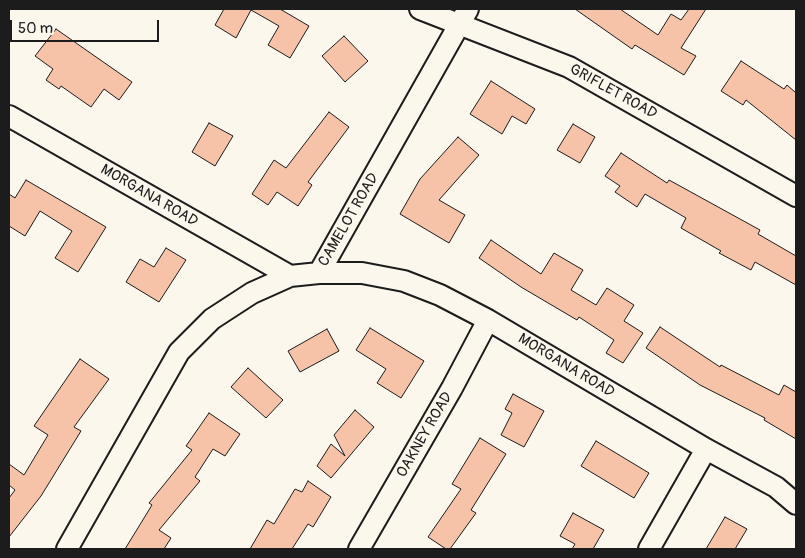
<!DOCTYPE html>
<style>
body{margin:0}
#map{position:relative;width:805px;height:558px;overflow:hidden;background:#fbf7ec;font-family:Pangolin,sans-serif}
canvas{display:block}
.frame{position:absolute;inset:0;border:10px solid #1c1c1c;pointer-events:none}
.scale{position:absolute;left:10px;top:20px;width:149px;height:22px;box-sizing:border-box;border:2px solid #1c1c1c;border-top:0;padding-left:6px;font-size:15px;line-height:18px;white-space:nowrap;color:#1c1c1c;-webkit-text-stroke:4px #fbf7ec;paint-order:stroke}
</style>
<div id="map">
<canvas width="805" height="558"></canvas>
<div class="frame"></div>
<div class="scale">50 m</div>
</div>
<script>
const c = document.querySelector('canvas').getContext('2d');
c.lineJoin = 'round';
function fill(path, color) { c.fillStyle = color; c.fill(path, 'evenodd'); }
const shape = rows => new Path2D(rows.map(r => 'M' + r).join(''));
function strokePath(path, color, width, dash) { c.strokeStyle = color; c.lineWidth = width; c.lineCap = dash ? 'butt' : 'round'; c.setLineDash(dash || []); c.stroke(path); }
function drawText(font, color, halo, rows, align = 'center') {
  c.font = font + ' Pangolin,sans-serif'; c.lineWidth = 4; c.setLineDash([]); c.textBaseline = 'middle'; c.strokeStyle = halo; c.fillStyle = color; for (const [text, x, y, turn = 0] of rows) {
    c.save(); c.translate(x, y); c.rotate((+turn || 0) * Math.PI / 180); c.textAlign = isNaN(turn) ? turn : align; if (halo) c.strokeText(text, 0, 0); c.fillText(text, 0, 0); c.restore();
  }
}
const building = shape([
 [224,9,280,9,309,26,290,58,268,45,279,26,251,10,236,38,215,25,224,9],
 [575,9,620,9,658,35,671,14,681,20,689,9,706,9,681,48,696,56,684,75,635,45,632,49,575,9],
 [56,29,132,82,119,100,104,89,91,107,61,86,59,89,46,80,53,69,35,56,56,29],
 [344,36,368,61,345,82,322,56,344,36],
 [741,61,784,89,787,85,796,93,796,140,746,100,743,105,721,91,741,61],
 [491,81,535,109,526,124,512,116,502,134,470,114,491,81],
 [329,112,349,127,308,182,312,185,298,206,277,192,268,205,252,194,274,160,286,168,329,112],
 [209,123,233,136,215,166,192,152,209,123],
 [573,124,595,137,580,163,557,150,573,124],
 [458,137,479,155,439,200,465,215,449,243,400,214,420,179,458,137],
 [621,153,667,183,669,180,760,230,758,234,796,256,796,285,755,262,751,270,719,253,721,251,681,228,686,218,645,194,637,207,615,192,620,186,605,176,621,153],
 [26,180,106,227,78,272,55,258,72,231,40,211,25,236,9,226,9,194,15,198,26,180],
 [491,240,541,274,554,253,583,270,571,290,596,305,607,288,634,305,624,321,643,333,623,363,606,353,614,340,579,317,577,320,521,287,479,258,491,240],
 [166,248,186,260,159,302,126,282,140,259,154,267,166,248],
 [660,327,720,367,721,365,779,395,784,385,796,392,796,439,764,420,765,418,700,385,646,348,660,327],
 [370,328,424,361,401,398,377,383,386,369,356,350,370,328],
 [327,329,339,351,300,372,288,351,327,329],
 [80,359,109,379,74,427,81,431,41,496,9,537,9,498,15,490,9,485,9,464,24,475,48,435,34,426,80,359],
 [248,368,283,400,266,418,231,387,248,368],
 [513,394,544,411,524,447,501,435,512,413,505,409,513,394],
 [355,410,374,427,331,478,317,466,331,444,345,456,334,435,355,410],
 [209,413,240,434,225,456,213,449,195,477,200,481,159,530,171,538,164,549,125,549,152,505,149,503,192,450,186,446,209,413],
 [480,438,506,454,471,510,476,513,450,549,446,549,428,537,461,489,452,484,480,438],
 [596,441,649,473,634,498,581,466,596,441],
 [308,481,331,497,313,527,308,524,292,549,250,549,267,520,274,524,295,489,302,492,308,481],
 [573,513,604,530,593,549,572,549,575,544,560,536,573,513],
 [725,517,747,529,735,549,706,549,725,517]
]);
const minor = shape([
 [420,9,569,67,796,196],
 [9,116,290,276],
 [319,273,362,273,404,281,440,295,488,320,706,449,776,487,796,504],
 [67,549,179,352,212,319,252,293,290,276,319,273,468,9],
 [359,549,452,388,488,320],
 [649,549,706,449]
]);
const streetNames = [
 ["GRIFLET ROAD",613,92,29],
 ["MORGANA ROAD",149,196,30],
 ["CAMELOT ROAD",349,220,-60],
 ["MORGANA ROAD",566,366,31],
 ["OAKNEY ROAD",425,435,-60]
];
fill(building, '#f6c2a8');
strokePath(building, '#1c1c1c', 1);
strokePath(minor, '#1c1c1c', 24);
strokePath(minor, '#fbf7ec', 20);
drawText('15px', '#1c1c1c', '#fbf7ec', streetNames);
</script>
